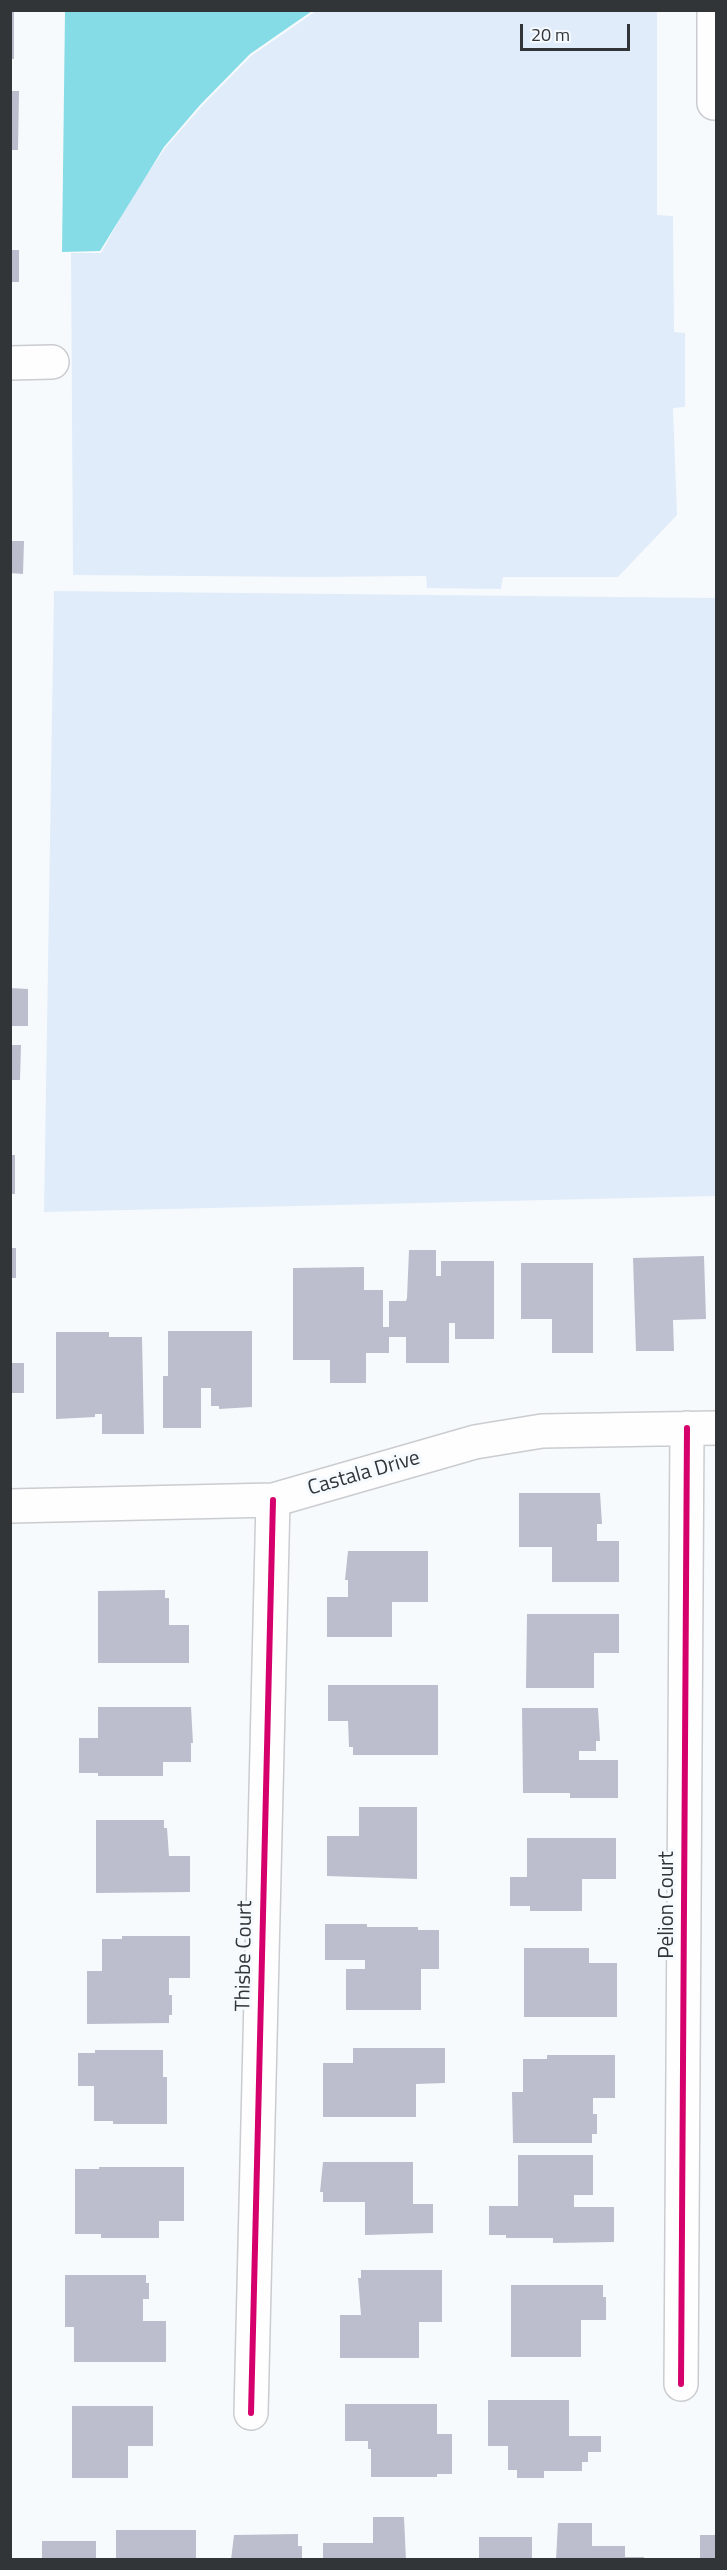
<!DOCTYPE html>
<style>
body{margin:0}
#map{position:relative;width:727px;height:2570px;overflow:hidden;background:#f7fafd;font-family:"Titillium Web",sans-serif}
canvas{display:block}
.frame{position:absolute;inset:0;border:12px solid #323537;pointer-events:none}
.scale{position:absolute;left:520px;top:24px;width:110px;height:27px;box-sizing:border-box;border:3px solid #323537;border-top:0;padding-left:8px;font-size:18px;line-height:21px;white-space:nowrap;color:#323537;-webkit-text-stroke:4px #f5faff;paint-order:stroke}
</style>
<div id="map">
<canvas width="727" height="2570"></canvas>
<div class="frame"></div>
<div class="scale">20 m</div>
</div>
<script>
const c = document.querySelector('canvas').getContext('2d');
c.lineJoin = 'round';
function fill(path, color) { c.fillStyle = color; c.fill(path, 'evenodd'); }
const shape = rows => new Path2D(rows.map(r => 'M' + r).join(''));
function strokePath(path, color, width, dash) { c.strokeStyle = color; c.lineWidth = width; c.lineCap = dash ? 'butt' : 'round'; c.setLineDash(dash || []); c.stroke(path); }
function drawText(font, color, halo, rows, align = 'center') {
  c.font = font + ' "Titillium Web",sans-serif'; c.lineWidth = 6; c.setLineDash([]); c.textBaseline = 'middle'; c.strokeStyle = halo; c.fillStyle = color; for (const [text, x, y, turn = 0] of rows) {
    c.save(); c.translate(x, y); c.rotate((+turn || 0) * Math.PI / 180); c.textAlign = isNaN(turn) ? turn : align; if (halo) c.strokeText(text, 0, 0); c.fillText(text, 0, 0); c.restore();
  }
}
const green = shape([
 [316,11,657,11,657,215,673,216,674,332,685,333,685,407,673,408,677,515,618,577,503,577,501,589,427,588,426,576,312,577,73,575,71,253,101,253,136,190,166,147,202,106,251,56],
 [54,591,716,598,716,1196,44,1212]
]);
const water = shape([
 [65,11,65,10,312,11,250,54,200,105,164,147,100,251,62,252]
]);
const building = shape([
 [10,10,14,10,14,59,10,59],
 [10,91,19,91,18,150,10,150],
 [10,250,19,250,19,282,10,282],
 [10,541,24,541,23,574,10,573],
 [10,988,28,989,28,1026,10,1026],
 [10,1045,21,1045,20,1080,10,1080],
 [10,1155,15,1155,15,1194,10,1194],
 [10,1248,16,1248,16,1278,10,1278],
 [409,1250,436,1250,436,1276,441,1276,441,1261,494,1261,494,1339,455,1339,455,1323,449,1323,449,1363,406,1363,406,1337,389,1337,389,1353,366,1353,366,1383,330,1383,330,1360,293,1360,293,1268,364,1267,364,1290,383,1290,383,1327,389,1327,389,1301,406,1301,407,1298],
 [704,1256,706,1319,673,1320,674,1351,636,1351,633,1258],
 [521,1263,593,1263,593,1353,552,1353,552,1319,521,1319],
 [168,1331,252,1331,252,1407,219,1409,219,1406,211,1406,211,1388,201,1388,201,1428,163,1428,163,1376,168,1376],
 [56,1332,109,1332,109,1337,142,1337,144,1434,102,1434,102,1414,95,1414,95,1417,56,1419],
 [10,1363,24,1363,24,1393,10,1393],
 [519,1493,600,1493,602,1524,597,1524,597,1541,619,1541,619,1582,552,1582,552,1547,519,1547],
 [348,1551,428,1551,428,1602,392,1602,392,1637,327,1637,327,1597,348,1597,348,1580,345,1580],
 [165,1590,165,1598,169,1598,169,1625,189,1625,189,1663,98,1663,98,1591],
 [527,1614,619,1614,619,1653,594,1653,594,1688,526,1688],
 [328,1685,438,1685,438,1755,353,1755,353,1747,349,1747,348,1721,328,1721],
 [98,1707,191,1707,193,1743,191,1743,191,1762,163,1762,163,1776,98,1776,98,1773,79,1773,79,1738,98,1738],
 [522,1708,598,1708,600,1741,596,1741,596,1751,579,1751,579,1760,618,1760,618,1798,570,1798,570,1793,523,1793],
 [359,1807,417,1807,417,1879,327,1876,327,1836,359,1836],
 [96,1820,164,1820,164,1828,167,1828,169,1856,190,1856,190,1892,96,1893],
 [527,1838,616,1838,616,1879,582,1879,582,1911,530,1911,530,1906,510,1906,510,1877,527,1877],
 [325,1924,367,1924,367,1927,418,1927,418,1930,439,1930,439,1969,421,1969,421,2010,346,2010,346,1969,365,1969,365,1960,325,1960],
 [122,1936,190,1936,190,1978,169,1978,169,1995,172,1995,172,2015,169,2015,169,2023,87,2024,87,1971,102,1971,102,1939,122,1939],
 [524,1948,589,1948,589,1963,617,1963,617,2017,524,2017],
 [353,2048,445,2048,445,2083,416,2084,416,2117,323,2117,323,2063,353,2063],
 [95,2050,163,2050,163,2077,167,2077,167,2124,113,2124,113,2121,94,2121,94,2086,78,2086,78,2053,95,2053],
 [547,2055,615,2055,615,2098,593,2098,593,2114,597,2114,597,2134,592,2134,592,2143,513,2143,512,2092,523,2092,523,2059,547,2059],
 [518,2155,593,2155,593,2195,574,2195,574,2207,614,2207,614,2242,553,2243,553,2238,506,2238,506,2235,489,2235,489,2206,518,2206],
 [323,2162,413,2162,413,2204,433,2204,433,2233,365,2235,365,2202,323,2202,323,2192,320,2192],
 [99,2167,184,2167,184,2221,159,2221,159,2238,101,2238,101,2234,75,2234,75,2169,99,2169],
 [361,2270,442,2270,442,2322,419,2322,419,2358,340,2358,340,2315,361,2315,358,2278,361,2278],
 [65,2275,146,2275,146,2283,149,2283,149,2299,143,2299,143,2321,166,2321,166,2362,74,2362,74,2327,65,2327],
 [511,2285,603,2285,603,2297,606,2297,606,2320,581,2320,581,2357,511,2357],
 [488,2400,569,2400,569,2436,601,2436,601,2452,588,2452,588,2462,582,2462,582,2471,544,2471,544,2478,517,2478,517,2470,508,2470,508,2446,488,2446],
 [345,2404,437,2404,437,2434,452,2434,452,2474,437,2474,437,2477,371,2477,371,2449,368,2449,368,2441,345,2441],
 [72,2406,153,2406,153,2446,128,2446,128,2478,72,2478],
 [373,2517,404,2517,406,2560,323,2560,323,2543,373,2543],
 [558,2523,592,2523,592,2546,625,2546,625,2557,644,2557,644,2560,556,2560],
 [116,2530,196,2530,196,2560,116,2560],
 [298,2534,298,2546,302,2546,302,2560,231,2560,234,2535],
 [700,2535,716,2535,716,2560,700,2560],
 [479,2537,532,2537,532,2560,479,2560],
 [42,2541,96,2541,96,2560,42,2560]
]);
const minor = shape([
 [714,10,714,103],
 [10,363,52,362],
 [10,1506,273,1500,475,1442,542,1431,716,1428],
 [681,2384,687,1428],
 [251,2413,273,1500]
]);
const cycleway = shape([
 [681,2384,687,1428],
 [251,2413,273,1500]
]);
const streetNames = [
 ["Castala Drive",364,1474,-16],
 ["Pelion Court",668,1905,-90],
 ["Thisbe Court",245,1956,-89]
];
fill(green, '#e0ecf9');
fill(water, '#85dce6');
fill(building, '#bcbdcd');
strokePath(minor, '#cacccf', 36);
strokePath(minor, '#fefeff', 33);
strokePath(cycleway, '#d6006c', 6);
drawText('21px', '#323537', '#f5faff', streetNames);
</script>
